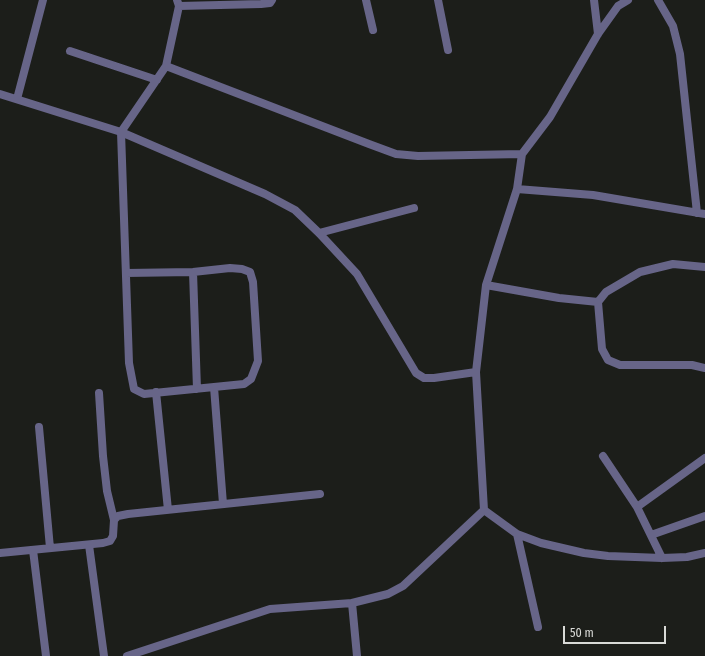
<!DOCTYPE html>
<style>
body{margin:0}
#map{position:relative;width:705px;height:656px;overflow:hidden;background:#1c1e1a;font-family:"Fira Sans Condensed",sans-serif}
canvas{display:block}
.scale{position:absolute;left:563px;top:626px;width:103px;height:18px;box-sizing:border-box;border:2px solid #d9dad7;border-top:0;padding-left:5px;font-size:12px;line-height:14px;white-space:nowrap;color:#d9dad7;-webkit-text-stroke:3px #1c1e1a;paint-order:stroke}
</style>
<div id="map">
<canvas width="705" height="656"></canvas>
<div class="scale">50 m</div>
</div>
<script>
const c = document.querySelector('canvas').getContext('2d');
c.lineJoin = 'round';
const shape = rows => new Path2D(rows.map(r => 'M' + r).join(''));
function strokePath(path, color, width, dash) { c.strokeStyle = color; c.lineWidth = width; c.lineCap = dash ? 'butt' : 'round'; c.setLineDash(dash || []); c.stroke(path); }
const minor = shape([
 [366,0,373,30],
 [438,0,448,50],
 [594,0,598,34],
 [658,0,673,26,680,54,697,213],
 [179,6,261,4,270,3,272,0],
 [70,51,157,80],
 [166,66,179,6,177,0],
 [0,94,121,132,265,194,295,210,319,233,357,274,416,373,424,378,434,378,476,372],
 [17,99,43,0],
 [517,189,593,195,705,214],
 [319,233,414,208],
 [193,272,197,389],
 [126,273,193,272,230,268,242,269,250,272,253,282,258,361,251,379,244,384,144,394,134,389,129,363,121,132,166,66,369,144,396,154,418,156,522,154],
 [486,285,559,298,598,302,606,292,640,272,673,264,705,267],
 [598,302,602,349,608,360,620,365,692,365,705,368],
 [214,387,223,504],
 [156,392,168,510],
 [99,393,103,456,107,491,114,520],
 [39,427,50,548],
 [603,456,637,507],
 [484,510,517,534,541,543,584,553,608,556,662,558,687,557,705,553],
 [517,534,538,627],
 [651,535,705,516],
 [89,545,104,656],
 [33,550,46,656],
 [0,553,103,543,110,541,113,536,114,520,118,516,128,514,320,494],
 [662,558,637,507,705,458],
 [127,656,270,609,352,603],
 [357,656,352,603,388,594,403,586,484,510,476,372,486,285,517,189,522,154,550,117,598,34,618,6,628,0]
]);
strokePath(minor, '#676588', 8);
</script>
